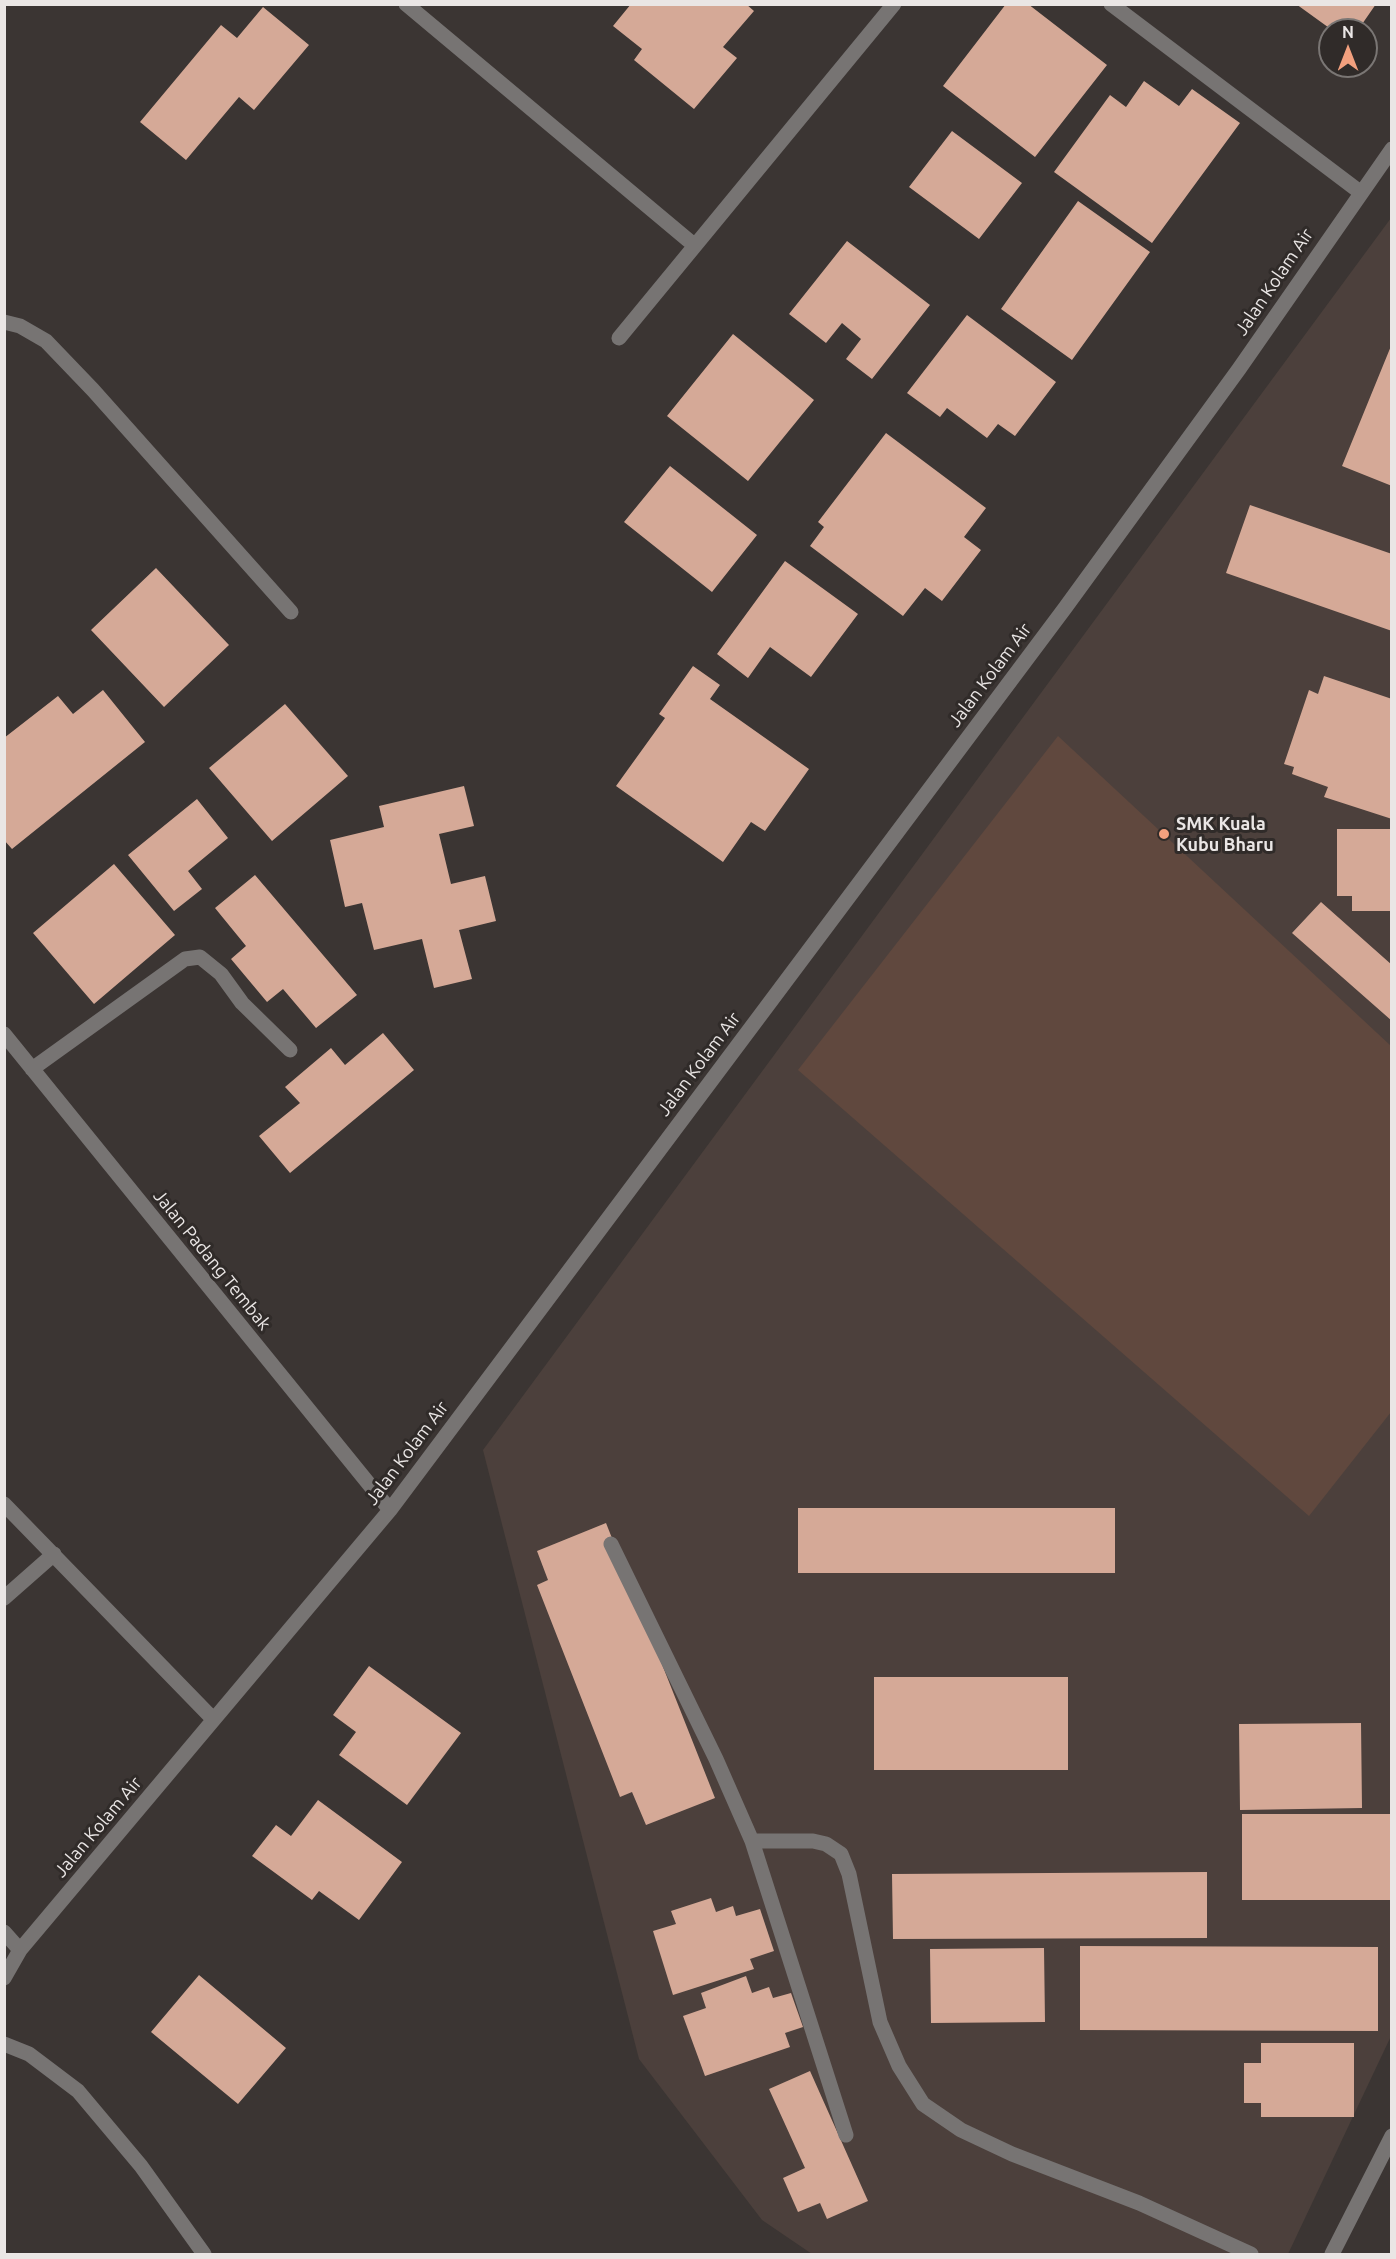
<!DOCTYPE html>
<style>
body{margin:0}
#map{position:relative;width:1396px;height:2259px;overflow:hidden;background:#3b3533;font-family:Ubuntu,sans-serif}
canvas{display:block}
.frame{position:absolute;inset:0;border:6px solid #eae6e5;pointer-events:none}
.north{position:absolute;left:1318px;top:18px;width:60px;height:60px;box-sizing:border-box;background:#302b29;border:2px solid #7a7674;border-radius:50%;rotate:0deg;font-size:16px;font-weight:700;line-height:24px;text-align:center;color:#eae6e5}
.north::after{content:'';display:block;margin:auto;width:21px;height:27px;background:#f2a07e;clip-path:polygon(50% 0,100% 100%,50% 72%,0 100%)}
</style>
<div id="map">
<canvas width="1396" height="2259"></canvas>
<div class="frame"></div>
<div class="north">N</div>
</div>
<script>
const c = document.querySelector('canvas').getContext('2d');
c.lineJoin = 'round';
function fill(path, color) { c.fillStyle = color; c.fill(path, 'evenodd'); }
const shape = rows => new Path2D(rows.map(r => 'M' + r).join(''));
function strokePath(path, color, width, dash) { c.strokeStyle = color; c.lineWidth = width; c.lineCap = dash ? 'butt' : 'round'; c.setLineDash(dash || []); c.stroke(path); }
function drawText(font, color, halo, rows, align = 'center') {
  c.font = font + ' Ubuntu,sans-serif'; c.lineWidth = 6; c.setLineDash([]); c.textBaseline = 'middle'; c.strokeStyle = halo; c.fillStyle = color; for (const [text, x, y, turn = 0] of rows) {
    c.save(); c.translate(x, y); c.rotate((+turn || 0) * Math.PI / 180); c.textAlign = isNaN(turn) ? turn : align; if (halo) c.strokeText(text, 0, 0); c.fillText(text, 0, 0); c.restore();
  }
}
const built = shape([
 [1391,218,1392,2034,1288,2254,812,2254,762,2220,639,2059,483,1450]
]);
const green = shape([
 [1058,736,1391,1046,1391,1412,1309,1516,798,1070]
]);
const building = shape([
 [631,4,746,4,754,11,723,47,737,58,694,109,634,60,642,49,613,26],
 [1006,4,1028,4,1107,65,1035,157,943,86],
 [1296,4,1376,4,1358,30,1332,30],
 [263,7,309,45,254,110,239,97,186,160,140,122,221,25,237,38],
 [1144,81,1179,106,1192,89,1240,123,1152,243,1054,172,1110,95,1126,107],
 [952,131,1022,183,979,239,909,187],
 [1078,201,1150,252,1072,360,1001,309],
 [847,241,930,305,872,379,846,359,861,339,842,323,826,343,789,314],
 [967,315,1056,382,1015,436,998,424,987,438,947,408,940,417,907,393],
 [733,334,814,400,748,481,667,416],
 [1391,346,1392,346,1392,486,1342,466],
 [886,433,986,508,964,537,981,550,942,601,925,588,903,616,810,546,824,527,818,522],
 [670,466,757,535,712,592,624,522],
 [1250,505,1392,554,1392,631,1226,573],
 [785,561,858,614,811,677,770,647,748,678,717,654],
 [156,568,229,645,164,707,91,630],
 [693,666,720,685,710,699,809,769,765,831,751,822,723,862,616,786,665,718,659,714],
 [1324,676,1392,699,1392,819,1324,797,1328,787,1292,774,1294,767,1284,764,1309,690,1318,694],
 [103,690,145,742,12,849,4,840,4,738,58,696,73,714],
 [285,704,348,776,272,841,209,768],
 [464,786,474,826,439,834,451,884,485,876,496,921,459,930,472,979,434,988,422,939,374,950,362,903,345,907,330,840,384,827,379,806],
 [197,799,228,838,188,871,202,889,174,911,128,855],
 [1337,829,1392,829,1392,911,1352,911,1352,896,1337,896],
 [114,864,175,935,94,1004,33,933],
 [255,875,357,995,316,1028,283,989,267,1002,231,959,246,946,215,908],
 [1321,902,1392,965,1392,1021,1292,933],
 [383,1033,414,1070,290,1173,259,1136,300,1103,285,1087,331,1048,345,1065],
 [798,1508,1115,1508,1115,1573,798,1573],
 [606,1523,715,1798,646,1825,632,1792,620,1797,537,1585,548,1580,537,1551],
 [369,1666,461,1733,407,1805,339,1755,356,1732,333,1715],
 [874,1677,1068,1677,1068,1770,874,1770],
 [1361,1723,1362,1808,1240,1810,1239,1724],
 [318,1800,402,1862,359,1920,319,1891,312,1900,252,1856,276,1825,291,1836],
 [1242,1814,1392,1814,1392,1900,1242,1900],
 [1207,1872,1207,1938,893,1939,892,1874],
 [711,1898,716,1912,733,1906,736,1916,760,1909,774,1951,750,1959,754,1969,673,1995,653,1931,676,1924,671,1911],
 [1080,1946,1378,1947,1378,2031,1080,2030],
 [1044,1948,1045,2022,931,2023,930,1949],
 [199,1975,286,2048,238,2104,151,2032],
 [746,1976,752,1993,769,1987,773,1998,791,1993,803,2027,785,2033,790,2047,705,2076,683,2016,706,2008,701,1993],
 [1261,2043,1354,2043,1354,2117,1261,2117,1261,2103,1244,2103,1244,2063,1261,2063],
 [810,2071,868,2201,827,2219,820,2203,798,2212,783,2178,805,2168,769,2089]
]);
const minor = shape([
 [406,4,694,245],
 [1111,4,1360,192],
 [4,322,20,326,46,341,93,390,291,612],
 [619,338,894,4],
 [4,1034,390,1510],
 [32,1069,185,959,200,957,221,974,242,1003,290,1050],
 [4,1504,213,1719],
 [611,1544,716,1759,752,1841,813,1841,826,1844,841,1854,849,1874,880,2022,899,2066,923,2104,961,2130,1012,2154,1139,2203,1251,2254],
 [4,1598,54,1554],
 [752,1841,846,2135],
 [4,1932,20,1950],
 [4,1978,20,1950,390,1510,1065,608,1239,369,1392,149],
 [4,2044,29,2054,78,2091,141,2166,204,2254],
 [1332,2254,1392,2136]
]);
const markers = [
 [1164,834,6,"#f2a07e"]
];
const streetNames = [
 ["Jalan Kolam Air",1274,282,-56],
 ["Jalan Kolam Air",990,675,-53],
 ["Jalan Kolam Air",699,1064,-53],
 ["Jalan Padang Tembak",212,1260,51],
 ["Jalan Kolam Air",407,1453,-53],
 ["Jalan Kolam Air",98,1827,-50]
];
const poiNames = [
 ["SMK Kuala",1176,824],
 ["Kubu Bharu",1176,845]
];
fill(built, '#4c403c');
fill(green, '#60483e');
fill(building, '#d5a997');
strokePath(minor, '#777473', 15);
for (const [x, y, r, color] of markers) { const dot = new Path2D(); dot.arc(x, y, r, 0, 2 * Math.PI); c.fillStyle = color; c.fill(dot); strokePath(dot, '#302b29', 2); }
drawText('18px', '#eae6e5', '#302b29', streetNames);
drawText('bold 18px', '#eae6e5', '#302b29', poiNames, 'left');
</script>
